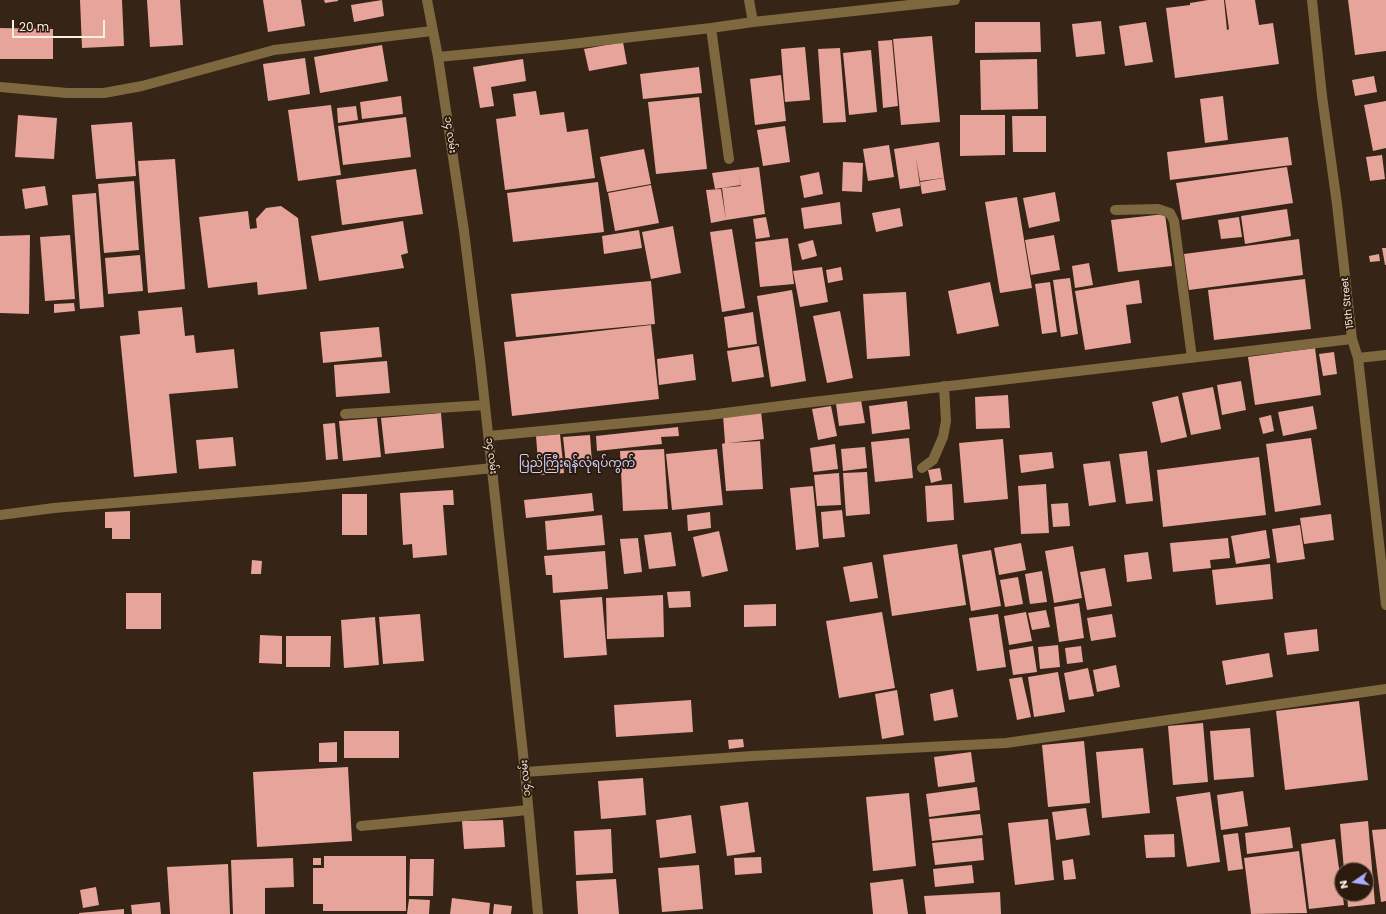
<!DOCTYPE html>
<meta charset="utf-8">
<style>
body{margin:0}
#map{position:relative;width:1386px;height:914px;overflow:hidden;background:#362416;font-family:Poppins,sans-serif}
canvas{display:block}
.north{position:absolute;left:1334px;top:862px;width:40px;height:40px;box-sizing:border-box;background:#2c1a0d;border:1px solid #7f6f63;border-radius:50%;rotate:257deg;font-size:11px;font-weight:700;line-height:16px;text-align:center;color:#fbeee5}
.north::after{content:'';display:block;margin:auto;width:14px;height:18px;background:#adaefb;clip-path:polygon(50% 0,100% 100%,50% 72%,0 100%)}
.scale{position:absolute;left:12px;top:20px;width:93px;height:18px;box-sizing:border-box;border:2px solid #fbeee5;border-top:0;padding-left:5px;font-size:12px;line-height:14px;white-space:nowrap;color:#fbeee5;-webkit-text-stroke:3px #2c1a0d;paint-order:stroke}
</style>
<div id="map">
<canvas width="1386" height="914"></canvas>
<div class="north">N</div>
<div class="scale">20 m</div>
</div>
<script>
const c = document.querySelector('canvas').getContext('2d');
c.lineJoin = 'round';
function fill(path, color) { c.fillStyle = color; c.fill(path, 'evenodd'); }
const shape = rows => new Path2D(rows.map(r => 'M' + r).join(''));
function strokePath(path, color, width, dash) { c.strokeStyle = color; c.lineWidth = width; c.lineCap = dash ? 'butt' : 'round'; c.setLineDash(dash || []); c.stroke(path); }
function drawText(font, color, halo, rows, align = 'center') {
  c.font = font + ' Poppins,"Noto Sans Myanmar",sans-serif'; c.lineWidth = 4; c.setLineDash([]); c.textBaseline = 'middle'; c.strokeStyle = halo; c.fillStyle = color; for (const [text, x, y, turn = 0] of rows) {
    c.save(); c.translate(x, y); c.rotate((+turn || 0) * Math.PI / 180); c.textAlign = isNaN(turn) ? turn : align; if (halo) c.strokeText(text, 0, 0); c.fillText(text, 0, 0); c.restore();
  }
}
const building = shape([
 [80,0,122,0,124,46,82,48],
 [147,0,180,0,183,45,150,47],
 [263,0,301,0,305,26,268,32],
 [324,0,338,0,338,1,325,3],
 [382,0,384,16,354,22,351,5],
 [1208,0,1224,0,1227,30,1229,29,1225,0,1255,0,1259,25,1273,23,1279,64,1175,78,1166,8,1190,5,1190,3],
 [1348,0,1386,0,1386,51,1355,55],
 [1101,21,1105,54,1076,57,1072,24],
 [975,22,1040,22,1041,52,975,53],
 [1146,22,1153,62,1125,66,1119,26],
 [0,28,53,29,53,59,0,59],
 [932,36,940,122,901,125,893,39],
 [892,40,898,106,883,108,878,41],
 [623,42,627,64,589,71,584,49],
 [382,45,388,81,320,93,314,57],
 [805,47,810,100,785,102,781,49],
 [840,48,846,122,823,123,818,49],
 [871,50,877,112,849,115,843,53],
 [305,58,310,94,268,101,263,64],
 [523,59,526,81,491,87,494,106,480,108,473,67],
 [1037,59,1038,109,981,110,980,60],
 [699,67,702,93,643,99,640,74],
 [781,75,786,121,755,125,750,79],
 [1374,76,1377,92,1355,96,1352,80],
 [536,91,540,115,564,112,567,132,588,129,595,178,505,190,496,119,516,116,513,94],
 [401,96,403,114,362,119,360,102],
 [1223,96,1228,140,1205,143,1200,99],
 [699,97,707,169,656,174,648,102],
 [1386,101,1386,148,1373,151,1364,105],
 [331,105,341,175,298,181,288,110],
 [356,106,358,120,338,123,337,108],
 [18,115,57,118,54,159,15,157],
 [960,115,1005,115,1005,155,960,156],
 [1012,116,1046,116,1046,152,1013,152],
 [406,117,411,157,343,165,338,126],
 [132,122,136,176,96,179,91,125],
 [785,126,790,162,763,166,757,130],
 [1288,137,1292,165,1170,180,1167,152],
 [939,142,944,178,920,181,916,158,920,186,900,189,894,149],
 [889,145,894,177,868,181,863,149],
 [644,149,651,184,607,192,600,157],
 [1382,155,1385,179,1370,181,1366,157],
 [175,159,185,289,148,293,138,161],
 [843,162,863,163,862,192,842,191],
 [759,167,765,214,726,220,722,188,741,186,739,172,741,185,715,189,712,173],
 [1287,167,1293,203,1182,220,1176,183],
 [416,169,423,214,342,225,336,180],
 [819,172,823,194,804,198,800,176],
 [944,178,946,190,922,194,920,182],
 [134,181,139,250,104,253,98,184],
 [598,182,604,232,513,242,507,193],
 [651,185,659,223,615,231,608,193],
 [45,186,48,205,25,209,22,189],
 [721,189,726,220,711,223,706,190],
 [1055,192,1060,221,1029,228,1023,198],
 [96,193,104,307,80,309,72,195],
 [1017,197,1032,288,1000,293,985,202],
 [840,202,842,224,804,229,801,208],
 [281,206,298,218,307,289,258,295,257,282,208,288,199,217,248,211,250,229,257,228,256,219,266,208],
 [900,208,903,226,876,232,872,213],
 [1287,209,1291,236,1245,244,1241,216],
 [1165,214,1172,266,1118,272,1111,220],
 [766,217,770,237,756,239,753,219],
 [1239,217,1242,237,1221,239,1218,220],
 [403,221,408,253,401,255,404,268,319,281,311,236],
 [673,226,681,273,651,279,642,232],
 [732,229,745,308,722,312,710,232],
 [639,230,642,248,604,254,602,236],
 [30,235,29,314,0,313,0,236],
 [70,235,75,299,45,301,40,237],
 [1054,235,1060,270,1031,275,1025,240],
 [788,238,794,284,760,287,755,242],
 [1299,239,1303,275,1189,290,1184,254],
 [813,240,817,256,802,260,798,244],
 [1382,248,1386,248,1386,265,1385,265],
 [1379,254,1380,261,1370,262,1369,256],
 [140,255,143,291,108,294,105,258],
 [1089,263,1093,285,1075,288,1072,266],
 [822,267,828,302,800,307,793,271],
 [841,267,843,280,828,283,826,270],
 [1070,278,1078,334,1061,337,1053,280],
 [1305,279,1311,329,1214,340,1208,290],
 [1139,280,1142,303,1126,305,1131,343,1085,350,1075,291],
 [651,281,655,324,516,337,511,294],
 [990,282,999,326,957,334,948,291],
 [1050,282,1057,332,1042,334,1035,284],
 [792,290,806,381,771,387,757,296],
 [906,292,910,356,867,359,863,294],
 [74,303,75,311,54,313,54,304],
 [182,307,185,336,194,335,196,353,234,349,238,388,169,394,177,473,134,477,120,336,140,334,138,311],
 [840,311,853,378,827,383,813,316],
 [753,312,757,344,728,348,724,317],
 [651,325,659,399,512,416,504,342],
 [379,327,382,357,323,363,320,332],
 [759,346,764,377,732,382,727,351],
 [1315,348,1321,395,1255,405,1248,357],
 [1334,352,1337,374,1323,376,1319,354],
 [693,354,696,380,659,385,657,359],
 [387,361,390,393,336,397,334,365],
 [1241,381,1246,410,1222,415,1217,385],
 [1213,387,1221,429,1191,435,1182,393],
 [1008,395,1010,428,976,429,975,397],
 [1178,396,1187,437,1161,443,1152,402],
 [861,400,865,423,839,426,836,404],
 [907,401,910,429,872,434,869,406],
 [831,406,837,436,818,440,812,409],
 [1313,406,1317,429,1283,436,1278,412],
 [761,411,764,439,728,443,760,441,763,489,726,491,722,444,725,443,723,415],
 [441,413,444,448,385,454,381,418],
 [1271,415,1274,431,1263,434,1259,418],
 [377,418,381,457,343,461,339,421],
 [335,423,338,459,326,460,323,424],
 [678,427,679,436,661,437,662,444,597,451,596,436],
 [560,434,564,473,539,475,536,436],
 [590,435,592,463,566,465,563,437],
 [233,437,236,466,199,469,196,440],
 [909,438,913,478,875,482,871,442],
 [1311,438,1321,505,1275,512,1266,444],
 [1003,439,1008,499,964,503,959,443],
 [835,444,838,469,813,472,810,448],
 [865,447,867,468,843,471,841,449],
 [664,449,668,509,623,511,620,451],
 [717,449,723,505,672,510,666,454],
 [1147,451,1153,501,1126,504,1119,454],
 [1052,452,1054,468,1021,473,1019,455],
 [1259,457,1266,515,1163,527,1157,470],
 [1110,461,1116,502,1089,506,1083,464],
 [940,468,942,480,931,483,928,470],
 [867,472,870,514,846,516,843,473],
 [839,473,841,505,817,506,814,475],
 [952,484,954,520,927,522,925,486],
 [1046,484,1049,533,1021,534,1018,486],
 [813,486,819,547,796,550,790,488],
 [453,490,454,505,443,505,447,555,413,558,412,544,403,545,400,493],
 [592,493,594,511,526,518,524,500],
 [342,494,367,494,367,535,342,535],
 [1068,503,1070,526,1053,527,1051,504],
 [842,510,845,537,823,539,821,512],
 [130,511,130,539,112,539,112,528,105,528,105,512],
 [710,512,711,528,688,531,687,515],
 [1331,514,1334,540,1304,544,1300,518],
 [602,515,605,545,547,550,545,521],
 [1300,525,1305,559,1277,563,1272,529],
 [1266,530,1270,558,1236,564,1231,536],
 [719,531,728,571,702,577,693,537],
 [671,532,676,566,649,569,644,535],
 [638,538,642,572,624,574,620,539],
 [1228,538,1230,558,1210,560,1211,568,1173,572,1170,543],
 [1021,543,1026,570,999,575,994,548],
 [957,544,966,605,892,616,883,555],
 [1073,546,1082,598,1054,603,1045,551],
 [991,550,1001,606,971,611,962,555],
 [605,551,608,589,553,593,552,575,546,575,544,556],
 [1148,552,1152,579,1127,582,1124,555],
 [252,560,262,561,261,574,251,574],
 [872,562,878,598,850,602,843,567],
 [1270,564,1273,599,1216,605,1212,570],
 [1105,568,1112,606,1087,610,1080,572],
 [1042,571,1047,602,1030,604,1025,574],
 [1018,577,1023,604,1005,607,1000,580],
 [690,591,691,607,669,608,667,592],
 [126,593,161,593,161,629,126,629],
 [663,595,664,637,607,639,606,598],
 [602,597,607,655,564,658,560,600],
 [1079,603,1084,638,1059,642,1054,607],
 [776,604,776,626,744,627,744,605],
 [1046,610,1050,627,1032,630,1028,613],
 [882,612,895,688,839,698,826,621],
 [1026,612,1032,641,1009,645,1004,616],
 [420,614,424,661,383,664,379,617],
 [998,614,1006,667,977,671,969,618],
 [1112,614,1116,637,1091,641,1087,618],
 [375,617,379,665,344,668,341,620],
 [1317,629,1319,651,1287,655,1284,633],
 [260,635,282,636,282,664,259,663],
 [286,636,331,636,330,667,286,667],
 [1058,645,1060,667,1040,669,1038,647],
 [1033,646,1037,672,1013,675,1009,650],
 [1081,646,1083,662,1067,664,1065,648],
 [1269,653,1273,677,1226,685,1222,661],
 [1116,665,1120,687,1097,692,1093,670],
 [1088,668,1094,696,1069,700,1064,673],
 [1058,672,1065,712,1034,717,1028,677],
 [1022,677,1031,717,1017,720,1009,679],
 [953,689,958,717,934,721,930,694],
 [897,690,904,735,882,739,875,694],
 [691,700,693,732,616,737,614,705],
 [1359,701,1368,780,1285,790,1276,711],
 [1203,723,1208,782,1173,785,1168,726],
 [1250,728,1254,777,1214,780,1210,731],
 [344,731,399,731,399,758,344,758],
 [743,739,744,747,729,749,728,740],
 [1084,741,1090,803,1048,807,1042,745],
 [337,742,337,762,319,762,319,743],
 [1143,748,1150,813,1102,818,1096,752],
 [971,752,975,782,938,787,934,757],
 [348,767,352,841,257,847,253,772],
 [643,778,646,815,601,819,598,781],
 [977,787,980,810,929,817,926,794],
 [1243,791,1248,826,1221,830,1217,795],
 [1210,792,1220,862,1187,867,1176,797],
 [909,793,916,866,873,871,866,797],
 [748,802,755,852,727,856,720,806],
 [1086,808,1090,835,1056,840,1052,812],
 [980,814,983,835,932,841,929,819],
 [691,815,696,853,660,858,656,820],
 [1048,819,1054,880,1015,885,1008,823],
 [503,820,505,847,464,849,462,821],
 [1368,821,1375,904,1348,907,1347,894,1366,894,1366,870,1344,870,1340,824],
 [1290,827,1293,848,1247,854,1245,833],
 [611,829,613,873,576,875,574,831],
 [1386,829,1386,901,1381,902,1372,830],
 [1238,833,1243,869,1228,871,1223,835],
 [1174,834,1175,857,1146,858,1144,835],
 [982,838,984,860,935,865,932,843],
 [1335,839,1344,905,1309,909,1301,844],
 [1299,851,1307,913,1251,914,1244,858],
 [324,856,406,856,406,911,323,911,323,904,313,904,313,868,324,868],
 [761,857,762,873,735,875,734,858],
 [293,858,294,887,265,888,265,914,233,914,231,860,264,859,264,863,264,859],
 [313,858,321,858,321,865,313,865],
 [410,859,434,859,433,896,409,896],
 [1073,859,1076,879,1064,880,1062,861],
 [228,864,230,914,170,914,167,867],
 [699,865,703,909,662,912,658,868],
 [972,865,974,883,935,887,933,869],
 [616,879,619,914,578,914,576,881],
 [903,879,908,914,873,914,870,883],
 [96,887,99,905,83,908,80,890],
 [1000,892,1001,914,926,914,924,896],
 [452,898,490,903,489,914,450,914],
 [409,899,430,900,429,914,407,914],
 [160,902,161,914,132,914,131,905],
 [494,904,512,906,511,914,493,914],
 [124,909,124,914,79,914,79,913]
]);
const minor = shape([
 [427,0,438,57,464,231,480,360,525,772,538,914],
 [749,0,753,22],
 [1312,0,1322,96,1337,204,1352,339,1358,358,1386,605],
 [711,28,729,159],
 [438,57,562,45,711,28,753,22,955,0],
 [0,87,67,93,104,93,142,86,274,50,432,31],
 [1115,210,1158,209,1170,213,1174,221,1192,358],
 [1358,358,1386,355],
 [345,414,485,405],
 [489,436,709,415,804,403,1352,339],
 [922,468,933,460,943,437,946,421,944,386],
 [0,515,54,508,305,487,493,468],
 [525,772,752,756,1006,743,1386,689],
 [361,826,528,810]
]);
const streetNames = [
 ["၁၄ လမ်း",450,135,82],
 ["15th Street",1348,303,-96],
 ["၁၄ လမ်း",491,456,83],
 ["၁၄ လမ်း",526,778,-95]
];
const quarterNames = [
 ["ပြည်ကြီးရန်လုံရပ်ကွက်",577,464]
];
fill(building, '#e6a49a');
strokePath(minor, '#7d683f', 10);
drawText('10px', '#fbeee5', '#2c1a0d', streetNames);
drawText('12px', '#cfd1fd', '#2c1a0d', quarterNames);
</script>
